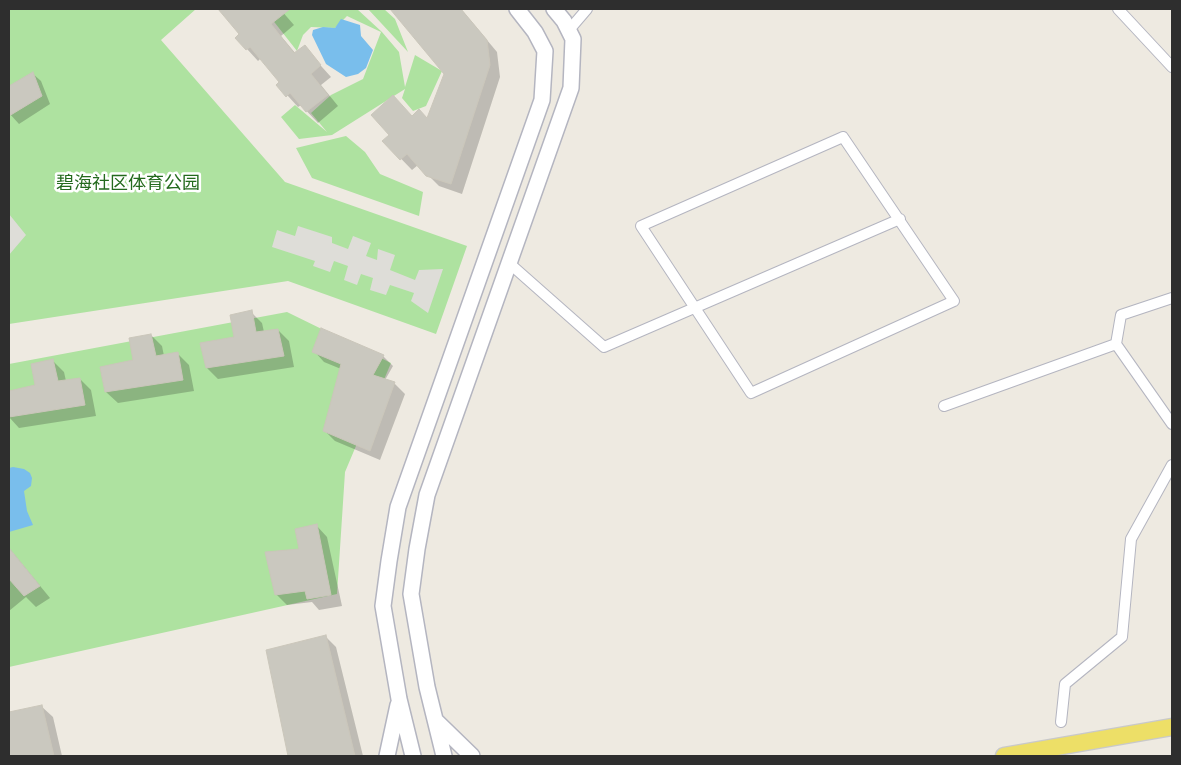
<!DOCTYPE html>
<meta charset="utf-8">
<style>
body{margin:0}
#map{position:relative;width:1181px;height:765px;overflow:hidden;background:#eeeae1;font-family:Cabin,sans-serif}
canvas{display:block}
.frame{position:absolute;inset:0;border:10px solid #2e2e2e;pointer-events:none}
</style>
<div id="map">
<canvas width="1181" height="765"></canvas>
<div class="frame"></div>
</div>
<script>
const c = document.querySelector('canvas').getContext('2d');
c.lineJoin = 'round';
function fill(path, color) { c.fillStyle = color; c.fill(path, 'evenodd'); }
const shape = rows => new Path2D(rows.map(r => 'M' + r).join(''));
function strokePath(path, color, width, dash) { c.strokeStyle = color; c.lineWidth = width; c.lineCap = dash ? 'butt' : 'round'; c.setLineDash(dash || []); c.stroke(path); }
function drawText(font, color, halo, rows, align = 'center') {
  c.font = font + ' Cabin,"Noto Sans SC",sans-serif'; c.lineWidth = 5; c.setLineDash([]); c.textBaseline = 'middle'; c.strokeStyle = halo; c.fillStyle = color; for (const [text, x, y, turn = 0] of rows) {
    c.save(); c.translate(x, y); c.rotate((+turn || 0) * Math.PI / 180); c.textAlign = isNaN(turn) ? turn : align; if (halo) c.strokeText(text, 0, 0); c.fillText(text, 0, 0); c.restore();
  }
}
const green = shape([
 [9,9,196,9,161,40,285,182,467,246,436,334,288,281,9,324],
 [264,9,357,9,382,32,399,52,405,87,415,55,442,71,426,106,413,111,402,98,405,89,332,135,299,139,281,117,295,105,327,132,311,113,331,95,363,79,381,32,347,16,335,28,311,27,303,35,297,51],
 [368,9,384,9,395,19,408,52],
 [346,136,365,152,380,174,423,192,419,216,312,178,296,148],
 [287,312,391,363,345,472,337,594,9,667,9,364]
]);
const plaza = shape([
 [9,214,26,235,9,255],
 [298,226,332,237,332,243,348,249,353,236,371,243,366,256,377,260,378,249,395,255,390,270,415,280,419,270,443,269,428,313,411,301,414,293,390,285,386,295,370,290,373,278,361,274,357,285,344,280,348,266,334,261,330,272,313,266,315,261,272,247,277,230,295,236]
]);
const water = shape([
 [341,19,360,25,361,36,373,50,366,68,358,74,346,77,326,64,312,35,313,30,323,27,335,28],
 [13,467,24,469,30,473,32,478,31,486,24,491,27,511,33,525,9,532,9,468]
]);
const shadow = shape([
 [219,9,280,9,294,25,281,36,296,54,304,47,331,77,321,85,338,106,318,123,301,105,298,107,278,85,281,82,261,58,258,61,237,38,241,35],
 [391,9,461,9,497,52,500,77,462,194,439,186,418,165,412,170,384,141,412,117,428,120,446,74],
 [32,73,41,81,50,104,19,124,9,113,9,87],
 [251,312,262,323,264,332,278,330,289,341,294,367,218,379,207,368,235,338],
 [151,335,162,346,164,356,178,354,189,365,194,391,118,403,106,392,135,361],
 [314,351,383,356,393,366,385,380,394,383,405,394,380,460,335,441,325,431,341,369,324,362],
 [53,361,64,372,66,381,80,379,91,390,96,416,19,428,9,417,9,392,37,386],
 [316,525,327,537,342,606,319,610,312,602,287,605,276,594],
 [9,548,50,598,36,607,26,597,9,611],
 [325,636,336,647,363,756,290,756,267,651],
 [41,706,53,717,62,756,9,756,9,714]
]);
const building = shape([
 [218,9,290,9,271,24,294,53,305,45,321,65,311,74,328,95,306,112,290,93,286,97,276,85,279,82,250,47,246,50,235,38,239,34,218,9],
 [390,9,461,9,487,40,490,65,451,184,426,176,407,154,400,160,382,141,389,135,371,115,393,95,412,116,419,109,427,118,444,74,390,9],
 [33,72,42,96,9,116,9,86,33,72],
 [252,310,256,332,278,329,284,356,206,368,200,343,234,337,230,315,252,310],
 [321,328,384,355,373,375,395,382,370,451,323,431,341,364,312,352,321,328],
 [151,334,156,356,178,352,183,380,105,392,100,367,133,360,129,338,151,334],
 [53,359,58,381,80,378,85,405,9,417,9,391,35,385,31,364,53,359],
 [317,524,331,595,307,599,305,591,275,595,265,552,299,549,295,529,317,524],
 [9,548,40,586,24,596,9,579,9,548],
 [326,635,355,756,288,756,266,650,326,635],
 [42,705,54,756,9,756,9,712,42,705]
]);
const street = shape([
 [1118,9,1172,67],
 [569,30,587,9],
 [843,137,954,301,751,393,641,226,843,137],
 [509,263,604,347,900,219],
 [1172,298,1121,315,1116,344,1172,424],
 [944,406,1116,344],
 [1061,722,1065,684,1122,637,1131,539,1172,465]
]);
const secondary = shape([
 [437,722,472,756],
 [387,756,398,705],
 [413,756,399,699,383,606,389,561,398,507,542,100,545,51,535,32,517,9],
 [444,756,427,687,411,594,417,549,427,495,571,88,573,39,564,21,554,9]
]);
const primary = shape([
 [1004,756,1172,727]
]);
const parkNames = [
 ["碧海社区体育公园",128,184]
];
fill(green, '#aee2a0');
fill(plaza, '#deddd8');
fill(water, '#79beec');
fill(shadow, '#0003');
fill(building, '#cac8bf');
strokePath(building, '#cac6ba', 1);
strokePath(street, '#b4b5c0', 12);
strokePath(secondary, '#b4b5c0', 18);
strokePath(primary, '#c9c9c9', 19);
strokePath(street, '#fff', 10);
strokePath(secondary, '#fff', 15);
strokePath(primary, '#eddf67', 16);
drawText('18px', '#246a1e', '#fff', parkNames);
</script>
